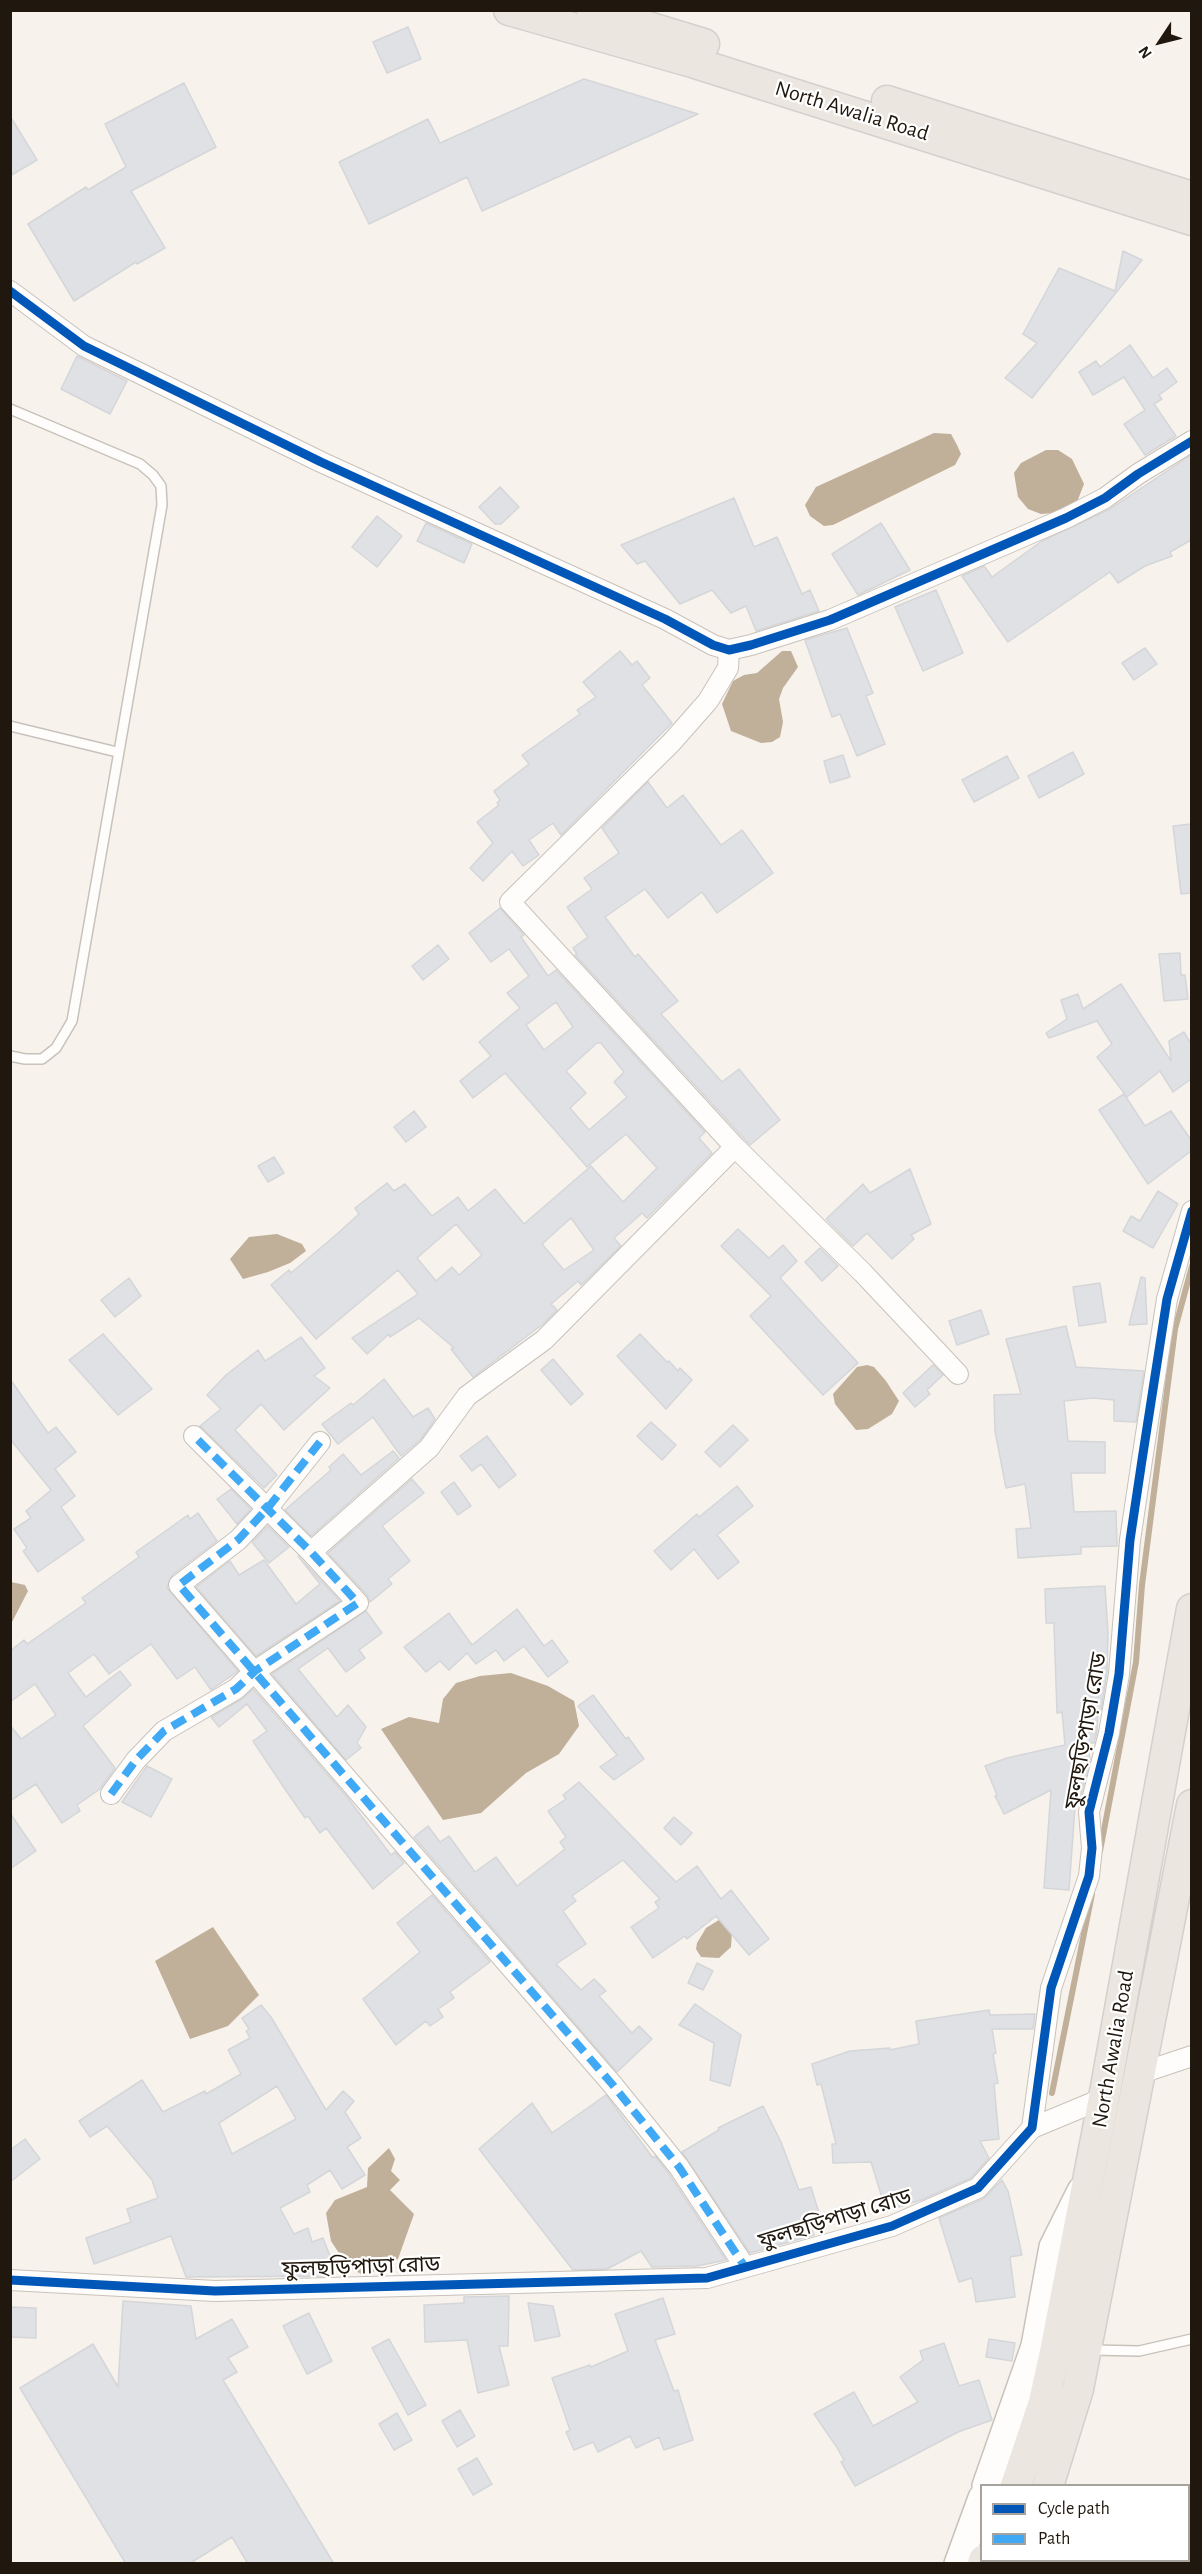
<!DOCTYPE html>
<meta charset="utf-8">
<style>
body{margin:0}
#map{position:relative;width:1202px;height:2574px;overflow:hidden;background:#f7f2ec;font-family:"Alegreya Sans",sans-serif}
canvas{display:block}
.frame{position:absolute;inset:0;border:12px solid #20180e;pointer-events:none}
.legend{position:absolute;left:980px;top:2484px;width:210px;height:78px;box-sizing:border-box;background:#fff;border:2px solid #a6a39f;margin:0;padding:8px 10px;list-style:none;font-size:18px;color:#20180e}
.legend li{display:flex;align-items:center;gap:12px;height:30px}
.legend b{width:30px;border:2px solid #a6a39f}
.north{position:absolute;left:1130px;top:12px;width:60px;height:60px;-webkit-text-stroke:4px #fff;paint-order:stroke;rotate:235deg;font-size:16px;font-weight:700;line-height:24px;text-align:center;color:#20180e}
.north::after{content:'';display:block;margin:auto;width:21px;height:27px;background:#20180e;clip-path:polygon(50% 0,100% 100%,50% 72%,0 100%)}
</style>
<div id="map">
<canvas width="1202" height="2574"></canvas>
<div class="frame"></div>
<ul class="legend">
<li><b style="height:8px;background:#0057b8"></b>Cycle path</li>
<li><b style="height:8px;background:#3fa9f5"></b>Path</li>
</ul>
<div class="north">N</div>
</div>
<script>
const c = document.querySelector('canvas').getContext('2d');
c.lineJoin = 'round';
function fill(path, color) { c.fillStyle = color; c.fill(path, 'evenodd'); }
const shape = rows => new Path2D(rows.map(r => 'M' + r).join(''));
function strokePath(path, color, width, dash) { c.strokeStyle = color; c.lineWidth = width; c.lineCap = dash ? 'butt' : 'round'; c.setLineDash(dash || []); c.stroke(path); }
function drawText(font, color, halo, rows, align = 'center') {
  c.font = font + ' "Alegreya Sans","Noto Sans Bengali",sans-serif'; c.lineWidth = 4.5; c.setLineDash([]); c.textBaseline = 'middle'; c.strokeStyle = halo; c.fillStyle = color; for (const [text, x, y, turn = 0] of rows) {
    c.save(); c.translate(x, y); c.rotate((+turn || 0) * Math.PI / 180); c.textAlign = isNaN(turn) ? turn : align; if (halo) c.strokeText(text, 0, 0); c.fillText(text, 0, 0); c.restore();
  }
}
const water = shape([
 [934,433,951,434,957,445,961,454,955,465,833,525,824,526,810,516,805,505,816,487],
 [1046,450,1058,450,1072,459,1084,484,1077,502,1053,513,1041,514,1028,509,1018,497,1014,473,1021,463],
 [782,651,791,651,798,667,783,688,779,699,783,722,780,737,772,742,761,743,731,731,722,704,733,681,744,675,757,673],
 [277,1234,302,1244,306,1251,290,1263,268,1272,243,1279,230,1259,249,1237],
 [867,1365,874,1367,886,1381,899,1401,892,1414,868,1429,856,1430,835,1404,833,1394,857,1367],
 [11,1582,25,1585,28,1591,11,1624],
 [511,1673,548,1686,574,1701,579,1726,559,1754,526,1773,481,1813,443,1820,381,1729,409,1717,439,1723,443,1699,456,1683,480,1676],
 [722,1918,732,1931,731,1947,719,1958,701,1957,696,1949,697,1943,706,1928],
 [213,1927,259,1995,228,2026,190,2039,155,1961],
 [389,2148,395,2159,391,2171,400,2180,390,2190,414,2214,398,2259,365,2276,348,2267,331,2241,326,2213,335,2200,367,2187,368,2168]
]);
const stream = shape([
 [1100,1851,1136,1662,1142,1585,1175,1329,1192,1266],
 [1052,2093,1092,1894]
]);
const building = shape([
 [408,27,421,59,387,73,373,42,408,27],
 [584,79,698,114,482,211,467,177,369,224,339,162,428,119,440,143,584,79],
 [184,83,216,147,131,191,165,248,137,264,136,262,74,301,28,224,86,187,88,190,126,167,105,124,184,83],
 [10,116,37,160,10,176,10,116],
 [1123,251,1142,260,1032,398,1005,378,1037,343,1023,334,1059,268,1115,291,1123,251],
 [1130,345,1153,378,1167,368,1177,382,1159,395,1162,399,1154,404,1176,436,1145,455,1124,424,1145,410,1124,377,1093,395,1079,372,1096,361,1100,367,1130,345],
 [77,356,127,381,110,414,61,389,77,356],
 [1191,455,1191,540,1170,552,1172,556,1145,566,1118,583,1110,572,1008,642,962,576,984,566,992,577,1042,541,1110,509,1191,455],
 [500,487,519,507,501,524,495,524,479,507,500,487],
 [734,498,754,547,777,537,802,594,810,590,819,611,756,631,746,606,731,613,712,590,680,604,645,561,637,564,621,545,734,498],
 [377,516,402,536,377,567,352,547,377,516],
 [426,523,472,544,464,563,417,541,426,523],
 [881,523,910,570,858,595,832,554,881,523],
 [936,590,963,653,923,671,895,607,936,590],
 [847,628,873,693,866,696,885,744,857,756,840,714,832,717,805,640,847,628],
 [1145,648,1157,664,1134,680,1122,663,1145,648],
 [620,651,632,665,637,661,650,678,642,685,672,723,561,835,553,823,529,840,539,855,523,866,512,851,483,881,470,868,493,843,477,822,499,805,497,803,500,800,494,791,529,764,522,755,580,714,577,710,596,697,583,682,620,651],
 [1073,752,1084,774,1039,798,1028,776,1073,752],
 [843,755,850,777,830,783,824,761,843,755],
 [1007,756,1019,778,974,802,962,780,1007,756],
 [648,782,667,808,683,795,721,845,742,830,773,873,717,913,702,892,668,918,645,889,605,917,635,957,638,954,678,1001,661,1014,722,1082,739,1069,780,1120,750,1145,575,955,577,954,573,948,588,937,567,907,592,889,584,878,619,853,602,828,648,782],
 [1191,824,1191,893,1181,894,1173,826,1191,824],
 [500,908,524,935,521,937,548,976,556,970,705,1132,699,1138,712,1153,647,1218,642,1213,614,1238,621,1246,581,1285,578,1281,551,1304,557,1310,543,1324,473,1377,451,1349,454,1348,419,1318,390,1337,389,1334,367,1354,352,1338,418,1294,398,1270,316,1339,271,1285,289,1270,291,1273,337,1234,359,1214,355,1208,387,1183,394,1191,405,1184,432,1216,458,1197,468,1211,495,1189,524,1224,591,1166,623,1202,657,1168,626,1134,587,1167,505,1073,473,1098,460,1081,491,1056,479,1042,520,1008,507,993,529,976,509,949,491,962,469,933,500,908],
 [556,1002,573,1027,544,1050,526,1025,556,1002],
 [597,1043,601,1043,624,1072,614,1082,627,1097,589,1130,570,1108,586,1093,566,1071,597,1043],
 [571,1218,594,1250,564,1270,542,1244,571,1218],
 [456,1224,482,1255,459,1275,452,1267,436,1281,417,1258,456,1224],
 [438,945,449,959,423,980,412,966,438,945],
 [1180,953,1181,975,1185,975,1188,999,1164,1001,1159,954,1180,953],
 [1121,984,1171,1061,1169,1041,1184,1032,1191,1044,1191,1079,1173,1092,1160,1071,1127,1097,1097,1057,1112,1044,1097,1021,1049,1038,1046,1033,1067,1019,1061,1000,1078,994,1083,1009,1121,984],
 [1124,1094,1145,1126,1171,1111,1191,1140,1191,1151,1148,1184,1099,1110,1124,1094],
 [414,1111,426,1127,406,1142,394,1127,414,1111],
 [274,1157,284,1173,268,1182,258,1166,274,1157],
 [910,1169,931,1224,911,1235,914,1239,892,1259,867,1233,853,1246,826,1219,863,1184,870,1193,910,1169],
 [1158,1191,1178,1204,1153,1248,1123,1231,1131,1216,1140,1221,1158,1191],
 [738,1229,769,1258,783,1245,797,1261,780,1278,858,1363,823,1395,750,1316,771,1296,721,1246,738,1229],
 [820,1248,838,1266,822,1281,805,1262,820,1248],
 [1141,1277,1145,1278,1147,1324,1129,1325,1141,1277],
 [129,1278,141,1296,115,1317,101,1300,129,1278],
 [1100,1283,1106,1322,1079,1326,1073,1287,1100,1283],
 [981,1310,989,1334,957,1345,949,1321,981,1310],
 [1066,1326,1076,1367,1144,1371,1136,1422,1114,1421,1114,1400,1093,1398,1064,1401,1068,1441,1105,1442,1105,1473,1071,1473,1074,1512,1116,1511,1117,1546,1081,1547,1081,1554,1018,1558,1016,1529,1031,1528,1025,1484,1006,1488,995,1431,994,1395,1021,1394,1006,1339,1066,1326],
 [103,1334,152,1389,118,1415,69,1360,103,1334],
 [640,1334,667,1362,669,1361,678,1371,680,1368,692,1380,666,1409,617,1356,640,1334],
 [301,1337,325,1368,314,1376,330,1388,284,1430,261,1404,235,1430,277,1475,264,1488,200,1426,221,1409,207,1395,226,1375,258,1350,265,1361,301,1337],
 [553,1359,583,1394,571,1405,541,1370,553,1359],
 [933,1365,943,1375,927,1390,930,1394,915,1407,903,1393,933,1365],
 [10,1379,48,1433,56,1427,76,1452,55,1469,75,1496,61,1507,84,1540,38,1572,23,1551,27,1548,14,1529,31,1518,26,1511,51,1490,10,1439,10,1379],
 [384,1379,413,1417,428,1408,435,1419,421,1439,401,1456,373,1417,338,1444,322,1424,351,1403,353,1405,384,1379],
 [651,1422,676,1445,662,1460,637,1436,651,1422],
 [733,1425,748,1440,720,1467,705,1452,733,1425],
 [487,1436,516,1475,499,1488,481,1464,472,1471,460,1456,487,1436],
 [393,1451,399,1458,311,1536,285,1510,331,1470,329,1467,343,1454,361,1475,393,1451],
 [412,1479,424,1493,382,1526,410,1561,388,1579,392,1584,370,1602,367,1595,328,1553,412,1479],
 [454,1482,471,1506,458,1515,441,1492,454,1482],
 [737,1486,753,1506,717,1535,739,1562,718,1579,694,1549,671,1570,654,1551,697,1514,699,1517,737,1486],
 [231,1489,251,1509,237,1524,217,1499,231,1489],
 [198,1513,217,1541,172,1575,167,1588,238,1671,211,1690,195,1667,177,1679,151,1644,109,1674,94,1654,68,1673,86,1697,120,1671,131,1685,83,1726,115,1768,100,1789,77,1805,80,1811,62,1823,36,1784,10,1801,10,1725,21,1739,56,1715,35,1684,10,1702,10,1651,24,1640,27,1644,86,1603,82,1598,139,1557,136,1552,188,1515,190,1519,198,1513],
 [268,1526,289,1547,269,1563,252,1542,268,1526],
 [298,1556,340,1601,256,1656,196,1587,230,1561,239,1575,264,1560,296,1604,320,1584,298,1556],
 [1105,1586,1108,1633,1107,1672,1101,1710,1098,1710,1097,1731,1094,1743,1088,1743,1090,1760,1078,1806,1075,1807,1069,1890,1044,1888,1051,1790,1004,1814,995,1796,997,1795,985,1766,1007,1758,1065,1745,1062,1712,1057,1713,1054,1623,1046,1623,1045,1589,1105,1586],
 [517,1609,544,1646,552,1640,568,1662,548,1677,524,1646,504,1661,496,1650,476,1664,467,1653,449,1670,440,1661,426,1672,404,1647,449,1613,472,1645,517,1609],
 [366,1611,382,1633,359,1650,365,1658,346,1672,328,1648,298,1669,337,1717,348,1705,366,1727,357,1743,361,1748,346,1760,272,1674,366,1611],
 [253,1689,347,1797,391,1855,395,1852,404,1863,373,1889,326,1828,320,1833,308,1816,305,1818,287,1792,253,1741,267,1731,247,1704,219,1727,211,1717,242,1699,253,1689],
 [593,1695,626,1739,628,1737,644,1759,614,1780,600,1767,617,1755,578,1706,593,1695],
 [147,1766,172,1779,151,1817,122,1802,147,1766],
 [579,1782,676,1882,697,1866,721,1899,731,1890,769,1939,749,1955,716,1916,687,1939,685,1936,653,1958,631,1927,659,1908,655,1902,660,1899,623,1860,572,1896,576,1901,563,1911,586,1944,556,1964,581,1990,594,1979,606,1991,599,1996,632,2033,639,2026,652,2039,617,2072,414,1837,428,1826,440,1842,449,1836,475,1872,496,1857,517,1886,565,1849,560,1842,566,1837,548,1811,566,1799,563,1795,579,1782],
 [10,1813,36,1851,10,1869,10,1813],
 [674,1817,692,1833,681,1845,664,1828,674,1817],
 [432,1895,490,1962,450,1992,454,1998,438,2009,443,2017,430,2026,426,2021,396,2045,363,1999,420,1952,397,1923,432,1895],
 [697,1963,713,1971,703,1990,688,1983,697,1963],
 [695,2004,741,2035,730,2086,710,2080,714,2043,679,2025,695,2004],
 [261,2005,271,2017,326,2110,343,2091,354,2101,345,2112,361,2138,347,2147,365,2175,342,2189,330,2170,307,2185,310,2192,280,2208,294,2234,308,2228,312,2242,323,2238,332,2261,330,2262,334,2276,186,2277,171,2236,94,2264,86,2238,131,2222,127,2209,158,2198,152,2180,107,2126,90,2137,79,2121,142,2080,163,2112,205,2091,206,2094,241,2074,228,2050,250,2038,246,2031,249,2029,242,2018,261,2005],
 [277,2086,296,2119,232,2154,219,2123,277,2086],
 [989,2010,990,2015,1035,2014,1033,2029,992,2029,996,2053,993,2054,998,2083,994,2084,999,2139,980,2141,989,2158,971,2178,921,2200,886,2211,871,2162,833,2163,832,2144,836,2144,821,2084,817,2085,812,2064,850,2051,890,2048,890,2050,919,2044,916,2021,989,2010],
 [606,2095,653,2158,655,2156,669,2174,726,2260,697,2266,652,2267,641,2251,607,2269,573,2270,479,2149,532,2103,552,2133,606,2095],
 [763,2106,781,2142,799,2190,811,2187,822,2223,811,2226,814,2235,750,2253,682,2152,719,2130,718,2128,763,2106],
 [25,2139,40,2159,10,2182,10,2150,25,2139],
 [1002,2180,1008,2191,1022,2255,1010,2257,1015,2297,976,2302,972,2278,959,2282,939,2218,983,2199,1002,2180],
 [509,2296,508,2346,499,2346,509,2385,478,2393,467,2340,425,2342,424,2305,464,2303,464,2297,509,2296],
 [663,2298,675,2334,655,2340,674,2391,678,2390,693,2440,664,2450,659,2437,636,2448,630,2436,598,2452,593,2442,574,2450,566,2432,570,2430,552,2378,590,2365,591,2367,628,2351,615,2314,663,2298],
 [123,2301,191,2306,196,2339,232,2319,248,2347,228,2358,237,2372,223,2380,334,2564,248,2564,232,2537,189,2564,126,2564,20,2388,93,2344,118,2387,123,2301],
 [528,2303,553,2306,560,2336,535,2341,528,2303],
 [10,2307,36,2308,36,2338,10,2337,10,2307],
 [309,2313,332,2361,307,2374,283,2326,309,2313],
 [389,2339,426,2405,408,2415,372,2348,389,2339],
 [989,2339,1015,2343,1012,2361,986,2357,989,2339],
 [944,2343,959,2386,979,2380,992,2420,958,2432,855,2486,841,2462,844,2460,836,2446,814,2414,854,2392,873,2426,918,2402,900,2377,923,2360,920,2351,944,2343],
 [460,2410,475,2436,457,2447,442,2421,460,2410],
 [397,2413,412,2440,394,2450,379,2424,397,2413],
 [477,2458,492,2484,473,2495,458,2469,477,2458]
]);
const service = shape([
 [10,409,140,464,153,475,161,486,162,505,72,1021,56,1048,42,1059,25,1059,10,1056],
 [10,726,117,752],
 [1091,2350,1139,2351,1192,2339],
 [1174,2560,1177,2564],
 [1087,2564,1088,2560]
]);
const minor = shape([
 [10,291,84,346,321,462,665,619,713,645,729,650,751,645,830,620,1066,518,1105,498,1138,474,1192,441],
 [729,650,728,668,708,701,671,743,510,902,735,1147,863,1273,958,1374],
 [320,1442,267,1509,238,1540,179,1585,612,2084,679,2167,745,2267],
 [311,1552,429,1448,467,1396,544,1340,735,1147],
 [111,1794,136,1760,164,1731,236,1689,255,1671,358,1603,311,1552,194,1436],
 [1141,2073,1192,2056],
 [1032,2128,1104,2098],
 [10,2280,215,2291,707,2278,892,2226,978,2188,1032,2128,1051,1988,1089,1876,1092,1848,1089,1812,1109,1733,1119,1674,1130,1540,1142,1460,1167,1299,1192,1211]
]);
const secondary = shape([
 [986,2486,1035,2346,1053,2247,1081,2191],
 [958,2564,982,2498]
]);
const primary = shape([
 [509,10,692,62,1192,220],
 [592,10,704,44],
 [887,101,1192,197],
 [1016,2486,1044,2402,1055,2352,1104,2098,1192,1609],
 [1048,2486,1078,2389,1192,1805],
 [983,2564,984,2560],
 [1016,2564,1017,2560]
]);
const quiet = shape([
 [320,1442,267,1509,238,1540,179,1585,612,2084,679,2167,745,2267],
 [111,1794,136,1760,164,1731,236,1689,255,1671,358,1603,311,1552,194,1436]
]);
const cycleway = shape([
 [10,291,84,346,321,462,665,619,713,645,729,650,751,645,830,620,1066,518,1105,498,1138,474,1192,441],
 [10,2280,215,2291,707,2278,892,2226,978,2188,1032,2128,1051,1988,1089,1876,1092,1848,1089,1812,1109,1733,1119,1674,1130,1540,1142,1460,1167,1299,1192,1211]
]);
const streetNames = [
 ["North Awalia Road",852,111,17],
 ["ফুলছড়িপাড়া রোড",1086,1731,-80],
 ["North Awalia Road",1113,2049,-80],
 ["ফুলছড়িপাড়া রোড",835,2219,-17],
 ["ফুলছড়িপাড়া রোড",361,2267,-2]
];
fill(water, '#c0af99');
strokePath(stream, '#c0af99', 6);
fill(building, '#e0e1e4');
strokePath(building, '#d5d6d9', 1.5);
strokePath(service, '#c8c2ba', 12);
strokePath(minor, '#c8c2ba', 22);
strokePath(secondary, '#c8c2ba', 30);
strokePath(primary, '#d4d0cc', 33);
strokePath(service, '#fefdfc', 9);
strokePath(minor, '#fefdfc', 20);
strokePath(secondary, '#fefdfc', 27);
strokePath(primary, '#ebe6df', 30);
strokePath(quiet, '#3fa9f5', 8, [15, 8]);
strokePath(cycleway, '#0057b8', 9);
drawText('22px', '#20180e', '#fff', streetNames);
</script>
